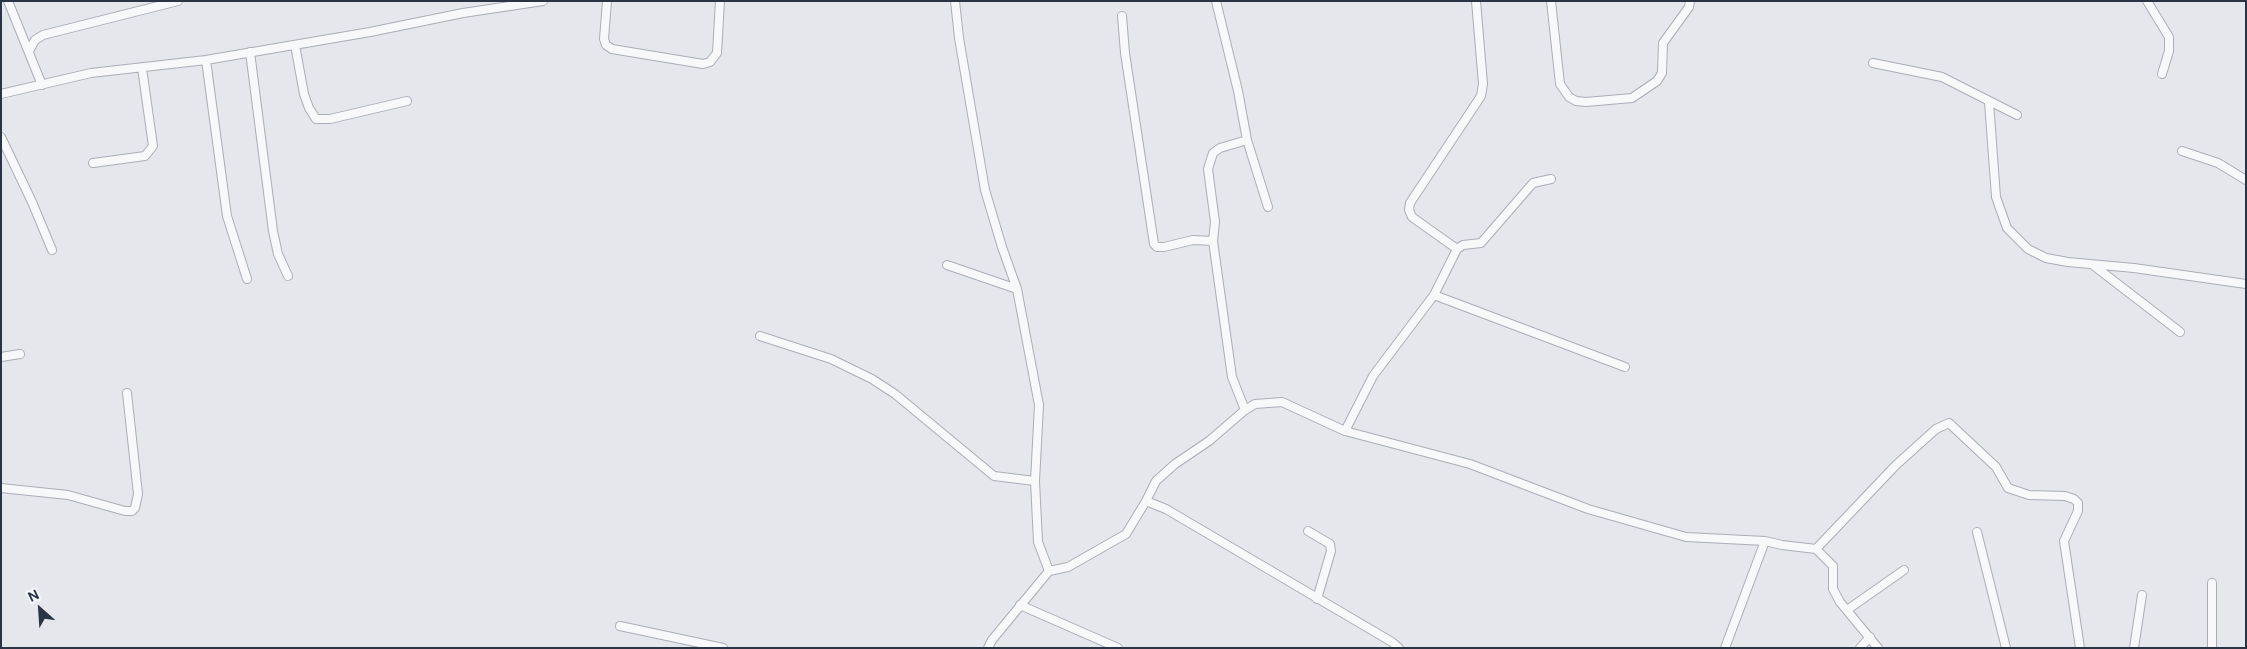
<!DOCTYPE html>
<style>
body{margin:0}
#map{position:relative;width:2247px;height:649px;overflow:hidden;background:#e4e7ec;font-family:"DM Sans",sans-serif}
canvas{display:block}
.frame{position:absolute;inset:0;border:2px solid #2b3445;pointer-events:none}
.north{position:absolute;left:15px;top:584px;width:50px;height:50px;-webkit-text-stroke:4px #f4f6f9;paint-order:stroke;rotate:334deg;font-size:14px;font-weight:700;line-height:20px;text-align:center;color:#2b3445}
.north::after{content:'';display:block;margin:auto;width:18px;height:22px;background:#2b3445;clip-path:polygon(50% 0,100% 100%,50% 72%,0 100%)}
</style>
<div id="map">
<canvas width="2247" height="649"></canvas>
<div class="frame"></div>
<div class="north">N</div>
</div>
<script>
const c = document.querySelector('canvas').getContext('2d');
c.lineJoin = 'round';
const shape = rows => new Path2D(rows.map(r => 'M' + r).join(''));
function strokePath(path, color, width, dash) { c.strokeStyle = color; c.lineWidth = width; c.lineCap = dash ? 'butt' : 'round'; c.setLineDash(dash || []); c.stroke(path); }
const street = shape([
 [8,1,42,85],
 [607,1,604,39,606,45,612,49,703,64,710,62,717,53,720,1],
 [955,1,959,38,985,190,1002,247,1017,289,1039,405,1035,481,1038,542,1049,571],
 [1216,1,1238,91,1247,140,1220,148,1213,153,1208,169,1215,222,1213,241,1232,377,1245,410],
 [1551,1,1560,84,1569,97,1576,101,1586,102,1632,98,1657,81,1662,73,1663,43,1689,7,1690,1],
 [2147,1,2169,37,2169,51,2162,74],
 [1122,16,1125,53,1154,244,1157,247,1164,247,1193,240,1213,241],
 [295,45,304,94,309,108,316,119,330,119,407,101],
 [29,51,35,40,43,35,178,1],
 [250,52,273,231,278,254,288,276],
 [206,60,227,216,247,279],
 [1873,63,1942,77,2017,115],
 [1,94,91,73,206,60,370,32,463,13,543,1],
 [1989,102,1996,197,2007,228,2028,249,2046,258,2068,262,2134,268,2246,284],
 [1,137,32,202,52,250],
 [1247,140,1268,207],
 [2182,151,2218,163,2246,180],
 [93,163,145,156,153,146,142,68],
 [1457,249,1463,245,1481,243,1533,183,1551,179],
 [947,265,1017,289],
 [2093,265,2180,332],
 [1434,295,1625,367],
 [760,336,831,359,872,379,895,394,994,476,1035,481],
 [1,357,20,354],
 [1345,431,1373,376,1434,295,1457,249,1412,217,1409,210,1410,203,1481,96,1483,84,1476,1],
 [1,488,68,495,125,511,132,511,135,508,138,494,127,393],
 [1146,501,1156,481,1175,464,1209,441,1245,410,1255,404,1282,402,1345,431,1470,464,1588,509,1686,537,1765,541,1782,545,1816,549,1833,566,1833,589,1840,602,1878,648],
 [1308,531,1330,544,1331,551,1317,599],
 [1977,532,2006,648],
 [1816,549,1896,465,1936,429,1949,423,1996,467,2008,488,2029,495,2065,496,2074,499,2078,503,2078,511,2064,541,2080,648],
 [1020,605,1118,648],
 [1847,610,1904,570],
 [620,626,723,648],
 [988,648,992,640,1049,571,1068,567,1126,534,1146,501,1166,509,1392,642,1399,648],
 [1725,648,1765,541],
 [1860,648,1870,637],
 [2134,648,2142,595],
 [2212,648,2212,583]
]);
strokePath(street, '#a9aeb7', 10);
strokePath(street, '#f7f8fa', 8);
</script>
